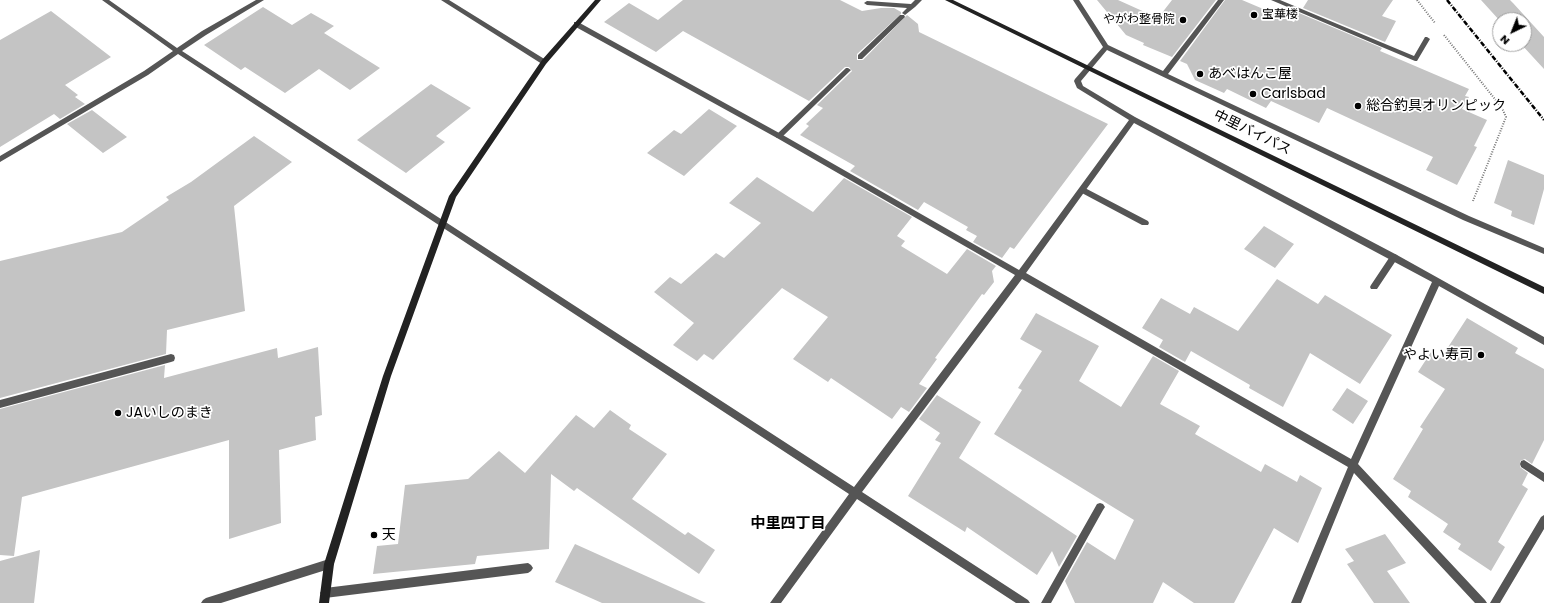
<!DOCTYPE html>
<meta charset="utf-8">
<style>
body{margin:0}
#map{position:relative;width:1544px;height:603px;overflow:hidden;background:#fff;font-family:Poppins,sans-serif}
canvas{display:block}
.north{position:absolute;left:1492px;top:12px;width:40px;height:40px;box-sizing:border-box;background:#fff;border:1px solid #999;border-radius:50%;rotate:223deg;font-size:11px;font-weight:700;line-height:16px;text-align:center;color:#000}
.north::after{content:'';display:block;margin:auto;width:14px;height:18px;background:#000;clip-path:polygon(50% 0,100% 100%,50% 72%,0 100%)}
</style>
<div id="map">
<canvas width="1544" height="603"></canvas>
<div class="north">N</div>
</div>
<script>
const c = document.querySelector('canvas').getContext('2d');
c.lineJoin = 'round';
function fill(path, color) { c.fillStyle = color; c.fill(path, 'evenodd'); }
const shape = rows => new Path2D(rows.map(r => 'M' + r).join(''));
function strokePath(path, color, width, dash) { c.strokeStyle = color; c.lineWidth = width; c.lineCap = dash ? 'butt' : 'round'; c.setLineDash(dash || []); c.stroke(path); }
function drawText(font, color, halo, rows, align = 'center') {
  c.font = font + ' Poppins,"Noto Sans JP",sans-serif'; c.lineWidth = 3.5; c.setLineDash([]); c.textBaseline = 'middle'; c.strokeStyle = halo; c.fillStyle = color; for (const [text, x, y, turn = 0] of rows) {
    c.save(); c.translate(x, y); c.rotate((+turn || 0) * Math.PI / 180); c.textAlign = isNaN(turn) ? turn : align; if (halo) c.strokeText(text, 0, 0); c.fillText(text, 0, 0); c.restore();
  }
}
const building = shape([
 [683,0,840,0,862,11,881,8,894,8,901,12,901,14,857,54,857,60,863,60,907,15,918,24,919,32,1108,124,1014,249,1010,247,1002,258,973,242,977,236,966,230,968,227,924,202,918,210,850,171,855,166,800,135,809,126,806,124,823,108,817,105,852,71,849,67,845,67,809,101,683,31,656,52,604,22,629,3,658,20],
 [1097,0,1118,0,1158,18,1172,0,1216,0,1172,57,1143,45,1144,43,1126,35],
 [1225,0,1242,0,1294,22,1299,13,1382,48,1380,51,1469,89,1465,96,1469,97,1462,109,1487,120,1474,146,1477,147,1457,185,1426,170,1433,157,1327,108,1319,123,1271,101,1266,108,1227,89,1224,93,1195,80,1187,64,1180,61],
 [1308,0,1393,0,1382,16,1396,21,1385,42,1303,8],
 [1481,0,1510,0,1513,3,1544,37,1544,69,1521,44,1524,44,1524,20,1500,21],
 [263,7,292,25,311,13,334,26,324,33,380,68,350,90,319,69,285,93,245,67,241,70,204,45],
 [51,11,111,57,65,85,78,95,75,97,85,104,60,119,54,114,0,147,0,40],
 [431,84,471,108,436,136,445,142,406,173,357,140],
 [709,109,737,126,684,176,647,153,674,130,681,134],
 [92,110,127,137,103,153,67,124],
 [254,136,292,162,234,206,245,311,167,330,166,354,0,398,0,261,122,232,169,200,166,197,191,182],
 [1508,160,1544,175,1544,189,1534,225,1511,216,1512,211,1494,203],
 [757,177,813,212,844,178,912,217,897,236,905,241,901,246,947,274,967,249,996,266,992,271,994,282,984,295,982,294,935,358,937,359,919,384,927,388,909,412,901,407,892,419,831,378,828,382,793,359,828,317,782,288,713,360,704,354,697,361,673,345,694,323,654,292,670,277,681,284,716,253,724,258,761,223,729,203],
 [1264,226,1294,244,1275,268,1244,249],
 [1277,279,1318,304,1325,295,1392,335,1360,384,1310,353,1283,407,1249,388,1250,385,1191,351,1185,362,1159,347,1163,340,1142,328,1161,298,1190,314,1194,307,1238,331],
 [1036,313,1099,346,1079,381,1121,407,1153,356,1179,371,1160,404,1200,426,1195,434,1261,472,1265,464,1297,482,1300,475,1322,488,1298,543,1274,528,1234,603,1194,603,1163,582,1153,603,1075,603,1065,581,1087,542,1115,560,1134,520,994,434,1022,390,1018,388,1042,351,1020,339],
 [1467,318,1518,348,1515,353,1544,369,1544,440,1532,464,1525,459,1520,461,1520,467,1528,473,1522,485,1528,489,1498,542,1505,547,1491,571,1458,549,1461,544,1443,532,1448,524,1408,497,1411,491,1393,479,1423,429,1420,427,1445,389,1418,372,1431,352,1441,358],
 [318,347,322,415,315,417,316,440,279,450,281,523,229,539,229,440,22,497,14,556,0,555,0,409,165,365,164,378,277,348,278,358],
 [1347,388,1368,401,1353,424,1332,410],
 [937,395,981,422,959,458,1077,536,1059,567,1052,551,1037,575,967,527,965,532,908,496,941,443,935,440,940,433,919,419],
 [610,410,631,425,629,429,667,454,632,499,685,535,688,532,715,550,699,574,577,488,574,491,551,474,549,549,477,556,475,564,373,574,377,546,398,544,405,485,468,479,499,451,525,473,576,415,594,428],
 [1385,534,1406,563,1387,571,1410,603,1374,603,1347,564,1354,561,1345,549],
 [575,544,706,603,602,603,555,582],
 [40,550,34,603,0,603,0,561]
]);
const path = shape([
 [1417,0,1435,23],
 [1444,35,1502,108,1506,117,1473,201]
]);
const lane = shape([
 [915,0,922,0,915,7,905,15,902,13,907,8,867,5,864,3,867,1,911,4,915,0],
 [1271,0,1280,0,1414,56,1425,37,1427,37,1430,39,1417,61,1415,61,1271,0],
 [900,15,904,15,905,17,862,59,858,59,858,55,900,15],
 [846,68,848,68,851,70,781,138,777,138,775,136,777,134,846,68],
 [1083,187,1148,221,1149,223,1148,225,1142,225,1080,192,1079,190,1083,187],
 [1394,254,1397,255,1398,257,1397,259,1377,289,1371,289,1370,287,1371,285,1391,255,1394,254],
 [171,354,174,355,175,358,174,361,171,362,0,408,0,400,171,354],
 [528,563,531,565,533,568,531,571,528,573,325,598,322,596,320,593,322,590,325,588,528,563]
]);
const street = shape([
 [102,0,109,0,177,48,202,31,256,0,264,0,206,35,182,51,854,487,1015,275,777,138,574,26,574,22,578,22,781,134,1019,270,1129,120,1077,88,1074,81,1075,79,1103,47,1073,0,1079,0,1108,45,1163,71,1218,0,1224,0,1168,74,1469,216,1544,248,1544,254,1463,220,1107,50,1081,81,1083,86,1135,117,1397,255,1544,337,1544,345,1439,286,1358,464,1485,600,1487,603,1475,603,1354,473,1301,603,1291,603,1348,467,1022,279,862,492,1028,600,1030,603,1016,603,857,499,781,603,770,603,849,494,178,54,148,75,0,162,0,156,144,71,173,51,102,0],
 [1134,123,1432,282,1351,459,1026,273,1134,123],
 [441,0,449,0,546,60,546,64,542,64,441,0],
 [1524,460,1544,473,1544,482,1521,467,1520,464,1521,461,1524,460],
 [1100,503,1103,504,1105,507,1103,510,1051,603,1041,603,1097,504,1100,503],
 [1544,515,1544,529,1500,603,1490,603,1541,517,1544,515],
 [329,559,332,561,334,564,332,567,329,569,221,603,201,603,203,600,206,598,329,559]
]);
const secondary = shape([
 [595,0,601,0,546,64,456,197,391,376,334,564,329,603,319,603,324,564,383,376,449,196,542,60,595,0],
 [945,0,953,0,1544,287,1544,294,945,0]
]);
const rail = shape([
 [1447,0,1544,120]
]);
const markers = [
 [1254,15,4,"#000"],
 [1183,20,4,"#000"],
 [1200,74,4,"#000"],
 [1253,94,4,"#000"],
 [1358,106,4,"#000"],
 [1481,355,4,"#000"],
 [118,413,4,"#000"],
 [374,535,4,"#000"]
];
const farPoinames = [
 ["宝華楼",1262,15],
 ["やがわ整骨院",1175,20,"right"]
];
const poiNames = [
 ["あべはんこ屋",1208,74],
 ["Carlsbad",1261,94],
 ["総合釣具オリンピック",1366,106],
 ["やよい寿司",1473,355,"right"],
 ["JAいしのまき",126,413],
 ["天",382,535]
];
const streetNames = [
 ["中里バイパス",1252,133,26]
];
const neighbourhoodNames = [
 ["中里四丁目",788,524]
];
fill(building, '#c4c4c4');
strokePath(path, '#777', 2, [1, 1.5]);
fill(lane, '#555');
fill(street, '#555');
fill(secondary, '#222');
strokePath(rail, '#000', 2.5, [5, 1.5, 1, 1.5]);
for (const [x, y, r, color] of markers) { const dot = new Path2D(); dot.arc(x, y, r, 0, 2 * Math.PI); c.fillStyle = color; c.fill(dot); strokePath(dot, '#fff', 1.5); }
drawText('12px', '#000', '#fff', farPoinames, 'left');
drawText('14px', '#000', '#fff', poiNames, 'left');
drawText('14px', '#000', '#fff', streetNames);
drawText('bold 15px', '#000', '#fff', neighbourhoodNames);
</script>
